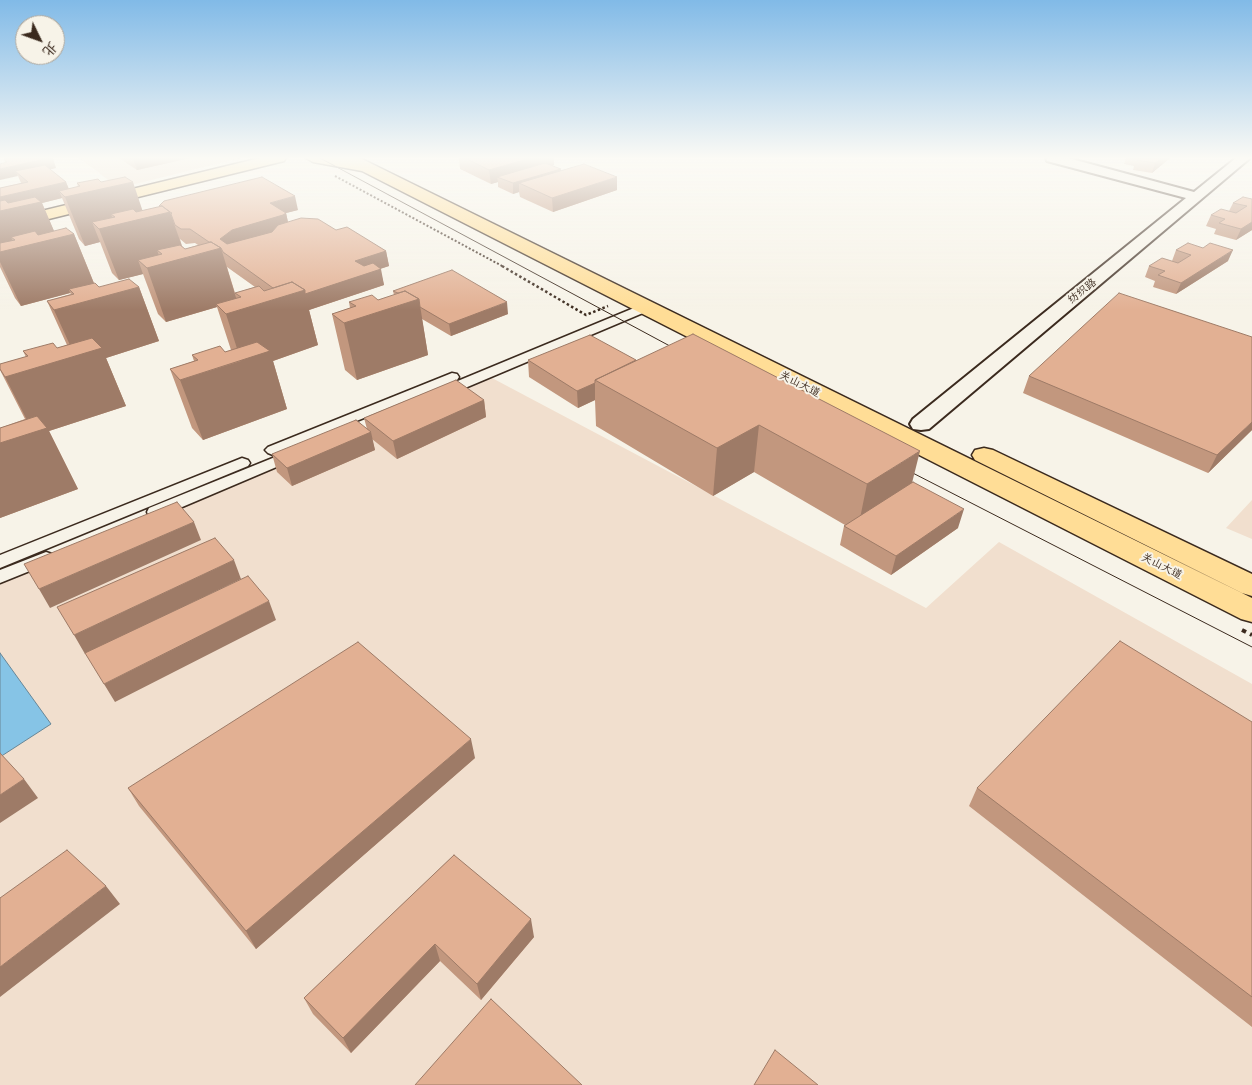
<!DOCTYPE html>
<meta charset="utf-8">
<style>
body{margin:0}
#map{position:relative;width:1252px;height:1085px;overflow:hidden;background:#f7f3e8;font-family:Mali,"LXGW WenKai TC",sans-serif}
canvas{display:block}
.north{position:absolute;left:15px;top:15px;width:50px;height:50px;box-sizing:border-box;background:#f7f3e8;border:1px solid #aca397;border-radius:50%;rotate:132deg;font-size:14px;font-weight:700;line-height:20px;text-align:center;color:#3b2a1e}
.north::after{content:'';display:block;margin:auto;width:18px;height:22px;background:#3b2a1e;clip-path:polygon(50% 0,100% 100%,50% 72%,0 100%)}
</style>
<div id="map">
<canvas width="1252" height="1085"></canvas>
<div class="north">北</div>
</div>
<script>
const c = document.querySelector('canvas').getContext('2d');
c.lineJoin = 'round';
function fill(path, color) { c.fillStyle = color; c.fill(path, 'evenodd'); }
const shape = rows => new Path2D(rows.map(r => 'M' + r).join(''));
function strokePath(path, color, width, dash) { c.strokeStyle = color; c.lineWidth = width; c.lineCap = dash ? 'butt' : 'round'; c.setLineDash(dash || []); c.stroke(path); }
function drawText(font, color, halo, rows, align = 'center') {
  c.font = font + ' Mali,"LXGW WenKai TC",sans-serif'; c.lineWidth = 4; c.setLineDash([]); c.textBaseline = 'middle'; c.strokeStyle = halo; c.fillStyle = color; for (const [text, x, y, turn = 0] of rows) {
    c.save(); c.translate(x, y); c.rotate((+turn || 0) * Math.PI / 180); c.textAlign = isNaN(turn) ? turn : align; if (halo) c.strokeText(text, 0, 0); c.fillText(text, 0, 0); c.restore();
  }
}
const built = shape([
 [79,158,241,158,119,188],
 [492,378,926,608,999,542,1252,684,1252,1085,0,1085,0,583],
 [1252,500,1252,539,1226,528]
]);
const water = shape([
 [0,653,51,724,0,757,0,653]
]);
const pathFar2 = shape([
 [335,176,504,267]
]);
const pathFar1 = shape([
 [502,266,586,315,608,306]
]);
const path = shape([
 [1242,630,1252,635]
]);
const street = shape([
 [646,303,650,304,652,307,650,310,446,396,436,396,434,393,436,390,646,303],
 [452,373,457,374,459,377,457,380,278,453,273,455,268,453,265,450,268,447,452,373],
 [295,449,300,451,303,454,300,457,161,516,155,517,149,516,147,512,149,508,295,449],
 [242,458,248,460,250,463,248,466,0,568,0,555,242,458],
 [46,552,52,554,55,558,52,562,0,583,0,570,46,552]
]);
const secondary = shape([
 [1046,158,1068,158,1194,192,1236,158,1250,158,929,429,921,430,913,429,910,424,913,419,1186,198,1047,161,1046,158]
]);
const primary = shape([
 [260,158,286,158,284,161,0,231,0,221,260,158],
 [306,158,360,158,1252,598,1252,622,1241,619,362,171,313,162,306,158],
 [984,448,993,450,1252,574,1252,596,1242,593,975,460,972,455,975,450,984,448]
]);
const tram = shape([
 [320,158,681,352],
 [903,468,1252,647]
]);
const wall = shape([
 [119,158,190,158,137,170],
 [459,158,554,158,554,165,552,166,561,169,561,171,617,190,553,212,520,197,519,192,513,194,498,187,498,182,491,184,460,169],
 [1126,158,1170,158,1152,173,1133,170,1134,166,1124,164],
 [4,159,56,168,50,169,66,182,69,189,78,187,77,183,101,182,143,211,298,210,286,213,288,222,336,230,386,251,389,266,380,269,384,285,309,310,318,345,273,361,287,409,203,440,192,428,170,369,194,361,192,355,225,352,231,350,217,307,166,322,158,314,143,274,119,280,112,273,100,242,85,246,79,239,62,198,42,203,54,231,74,234,94,283,99,287,139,287,159,341,106,358,126,406,49,431,78,489,0,518,0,428,25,419,0,370,0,364,26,357,23,351,57,348,67,345,47,301,71,294,70,293,21,306,15,298,0,267,0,188,21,183,18,176,5,162],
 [180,239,186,244,195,243,198,245,185,249,182,246],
 [227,267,255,287,235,293],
 [1252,199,1252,230,1236,240,1214,234,1216,229,1206,226,1211,215,1229,211,1233,203],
 [1176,250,1228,261,1176,294,1153,287,1155,281,1145,277,1149,266,1172,261],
 [393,291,508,314,451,336,422,319,428,355,357,380,345,370,332,314,350,308,349,302,378,300,394,295],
 [528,360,636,360,912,482,958,528,891,575,840,545,844,526,845,525,754,472,713,496,596,426,595,400,578,408,529,377],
 [1029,376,1252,430,1208,473,1023,393],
 [484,400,486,417,397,459,372,439,375,450,292,486,277,472,272,454,367,429,364,418],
 [1252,722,1252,1027,969,806,977,788],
 [475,758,256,949,139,806,128,788],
 [454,855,534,937,481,1000,440,961,351,1053,313,1014,304,998]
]);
const shadedWall = shape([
 [50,158,53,158,56,168,21,176,15,171,18,176,0,180,0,169],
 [133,158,190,158,137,170],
 [531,158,554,158,554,165,505,180,497,177,498,182,491,184,489,170],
 [1162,158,1170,158,1152,173,1155,163],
 [561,169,561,179,519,183,519,192,513,194,513,183],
 [617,177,617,190,553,212,552,198],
 [66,182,71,195,133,182,145,218,170,212,186,258,221,248,237,301,216,304,217,307,166,322,147,268,138,260,143,274,119,280,99,229,92,222,100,242,85,246,65,197,59,191,62,198,42,203,57,238,74,234,95,286,69,289,70,293,21,306,0,262,0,197],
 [111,214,115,217,115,225],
 [11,237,15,240,16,248],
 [157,250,162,254,162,264],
 [295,196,298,210,286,213,289,227,224,254,220,239,270,203],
 [1252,222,1252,230,1236,240,1241,229],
 [1233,250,1228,261,1176,294,1181,283],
 [386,251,389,266,358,276,355,261],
 [381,269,384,285,309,310,318,345,273,361,287,409,203,440,180,380,241,361,226,314,305,290],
 [139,287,159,341,106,358,126,406,49,431,78,489,0,518,0,443,33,432,5,377,75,356,54,310],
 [419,299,428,355,357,380,344,323],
 [507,302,508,314,451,336,449,324],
 [595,383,595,400,578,408,577,391],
 [484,400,486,417,397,459,393,441],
 [1252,422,1252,430,1208,473,1217,455],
 [759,425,754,472,713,496,717,448],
 [371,432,375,450,292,486,287,468],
 [920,451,908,499,857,533,867,484],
 [964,509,958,528,891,575,896,556],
 [194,522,201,540,50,608,39,589],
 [234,560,241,579,85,654,74,635],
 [269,601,276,620,115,702,104,684],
 [471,739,475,758,256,949,246,931],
 [24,779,38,798,0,823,0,795],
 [106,886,120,904,0,997,0,967],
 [531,919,534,937,481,1000,477,984],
 [435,944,440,961,351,1053,343,1038]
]);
const building = shape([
 [6,158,50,158,0,169,0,164,7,162,4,159,6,158],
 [465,158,531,158,489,170,465,158],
 [1138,158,1162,158,1155,163,1137,160,1138,158],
 [545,163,561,169,513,183,497,177,545,163],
 [584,164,617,177,552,198,519,183,584,164],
 [45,165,66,182,0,197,0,188,28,182,15,171,45,165],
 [125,177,133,182,65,197,59,191,80,186,77,183,98,179,101,182,125,177],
 [262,177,295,196,270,203,286,213,283,215,232,230,220,239,227,244,272,232,278,225,301,218,318,219,336,230,347,227,386,251,355,261,364,266,373,263,381,269,305,294,305,290,292,282,273,288,223,252,221,248,211,242,209,242,190,229,181,229,175,225,171,214,172,213,170,212,162,206,159,206,164,201,262,177],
 [35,197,41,202,0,211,0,201,5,200,8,203,35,197],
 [1243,197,1252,199,1252,222,1241,229,1219,223,1225,219,1211,215,1221,209,1236,213,1247,206,1233,203,1243,197],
 [162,206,170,212,99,229,92,222,115,217,111,214,133,209,136,212,162,206],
 [66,228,74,234,0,252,0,243,15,240,11,237,35,231,38,235,66,228],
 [211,242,221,248,147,268,138,260,162,254,157,250,180,245,185,249,211,242],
 [1188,243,1203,248,1210,243,1233,250,1181,283,1158,275,1165,271,1149,266,1162,258,1178,263,1191,255,1176,250,1188,243],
 [452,270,507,302,449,324,420,307,419,299,405,291,398,293,393,291,452,270],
 [129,279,139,287,54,310,47,301,74,294,69,289,95,283,99,287,129,279],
 [292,282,305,290,226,314,216,304,241,297,235,293,259,286,264,291,292,282],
 [405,291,419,299,344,323,332,314,356,306,349,302,372,295,378,300,405,291],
 [1119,293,1252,337,1252,422,1217,455,1029,376,1119,293],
 [693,334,920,451,867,484,759,425,717,448,595,380,693,334],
 [590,335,636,360,595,380,595,383,577,391,528,360,590,335],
 [92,338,102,348,5,377,0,369,0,364,28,356,23,351,53,343,57,348,92,338],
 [257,342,270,351,180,380,170,369,198,360,192,355,220,346,225,352,257,342],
 [456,380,484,400,393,441,364,418,456,380],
 [37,416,47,428,0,443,0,428,37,416],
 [356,420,371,432,287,468,272,454,356,420],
 [913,482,964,509,896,556,844,526,913,482],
 [177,502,194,522,39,589,24,564,177,502],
 [215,538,234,560,74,635,57,607,215,538],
 [248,576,269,601,104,684,85,653,248,576],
 [1120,641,1252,722,1252,997,977,788,1120,641],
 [358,642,471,739,246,931,128,788,358,642],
 [0,753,24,779,0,795,0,753],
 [67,850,106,886,0,967,0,898,67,850],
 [454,855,531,919,477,984,435,944,343,1038,304,998,454,855],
 [491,999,582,1085,415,1085,491,999],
 [775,1050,818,1085,754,1085,775,1050]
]);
const farStreetnames = [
 ["纺织路",1082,291,-39],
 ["关山大道",800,384,27],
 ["关山大道",1162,566,27]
];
fill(built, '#f1dfce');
fill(water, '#86c4e6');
strokePath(water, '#688696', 1);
strokePath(street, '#3b2a1e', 3);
strokePath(secondary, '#3b2a1e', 4);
strokePath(primary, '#3b2a1e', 3);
strokePath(pathFar2, '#3b2a1e', 2, [2, 2]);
strokePath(pathFar1, '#3b2a1e', 2.5, [2.5, 2.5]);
strokePath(path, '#3b2a1e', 4, [4.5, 4.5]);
fill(street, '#f7f3e8');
fill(secondary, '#f7f3e8');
fill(primary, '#ffdd96');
strokePath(tram, '#3b2a1e', 1);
fill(wall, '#c2977e');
fill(shadedWall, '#9e7b67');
fill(building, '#e2b093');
strokePath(building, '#9e7b67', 1);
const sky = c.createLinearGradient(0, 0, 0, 310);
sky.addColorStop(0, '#81bae7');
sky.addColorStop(0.51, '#fbfaf5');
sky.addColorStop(1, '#fbfaf500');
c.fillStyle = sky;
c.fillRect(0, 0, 1252, 310);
drawText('11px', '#3b2a1e', '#f7f3e8', farStreetnames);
</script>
